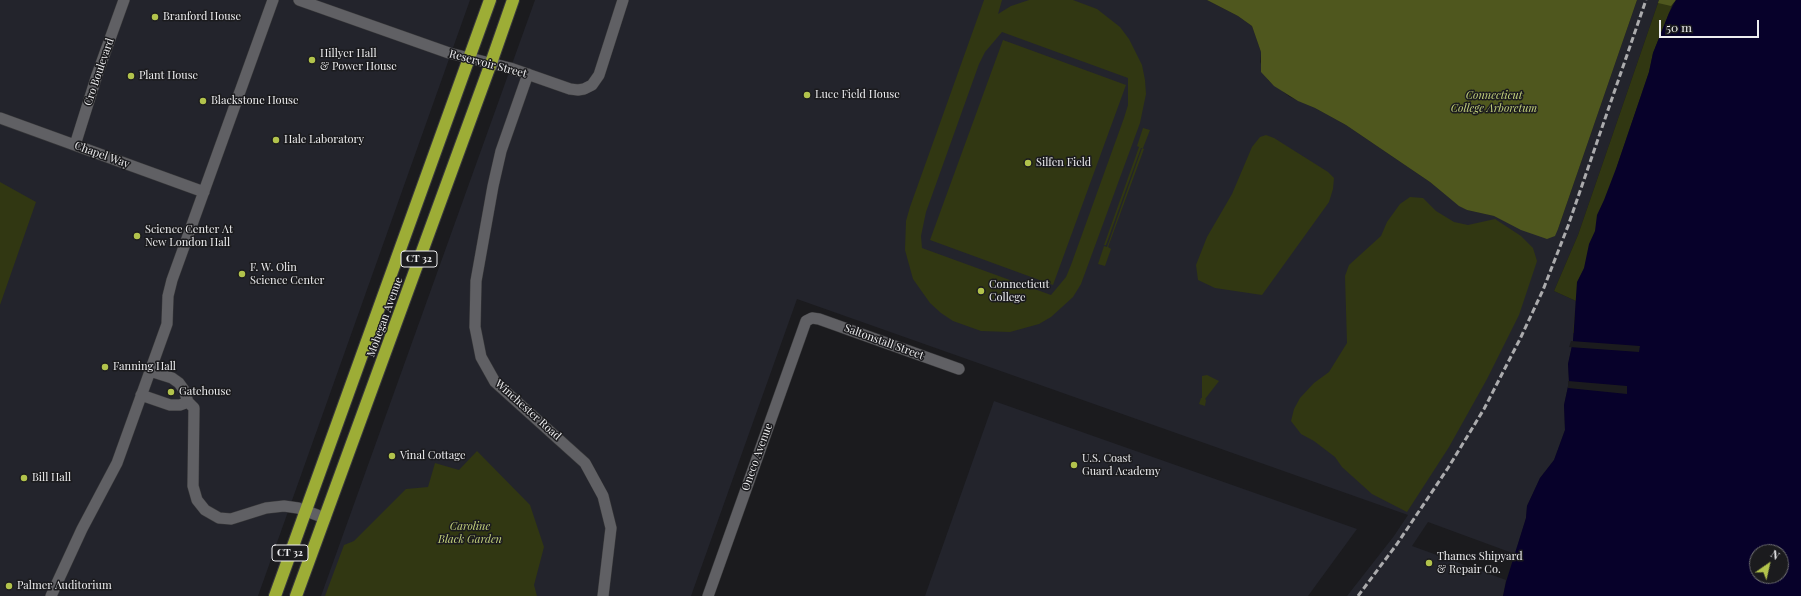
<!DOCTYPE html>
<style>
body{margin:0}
#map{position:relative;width:1801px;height:596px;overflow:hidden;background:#1b1b1e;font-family:"Playfair Display",serif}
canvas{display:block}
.north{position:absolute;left:1749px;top:544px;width:40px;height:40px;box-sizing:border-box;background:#1b1b1e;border:1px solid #6f6f72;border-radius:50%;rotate:34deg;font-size:11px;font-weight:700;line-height:16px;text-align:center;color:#ededef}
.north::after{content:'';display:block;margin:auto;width:14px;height:18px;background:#b2c34c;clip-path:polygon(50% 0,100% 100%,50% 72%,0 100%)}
.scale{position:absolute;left:1659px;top:20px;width:100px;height:18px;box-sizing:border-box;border:2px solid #ededef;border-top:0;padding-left:5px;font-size:12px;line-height:14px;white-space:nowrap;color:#ededef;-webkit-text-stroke:3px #1b1b1e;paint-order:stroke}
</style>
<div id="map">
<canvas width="1801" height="596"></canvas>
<div class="north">N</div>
<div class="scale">50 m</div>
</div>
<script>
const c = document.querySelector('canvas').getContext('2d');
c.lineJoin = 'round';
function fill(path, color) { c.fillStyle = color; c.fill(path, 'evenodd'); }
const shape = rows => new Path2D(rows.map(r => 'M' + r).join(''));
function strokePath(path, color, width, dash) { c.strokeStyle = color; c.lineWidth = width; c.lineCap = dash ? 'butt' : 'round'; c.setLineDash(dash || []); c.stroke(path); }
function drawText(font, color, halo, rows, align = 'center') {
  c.font = font + ' "Playfair Display",serif'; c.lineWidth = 3; c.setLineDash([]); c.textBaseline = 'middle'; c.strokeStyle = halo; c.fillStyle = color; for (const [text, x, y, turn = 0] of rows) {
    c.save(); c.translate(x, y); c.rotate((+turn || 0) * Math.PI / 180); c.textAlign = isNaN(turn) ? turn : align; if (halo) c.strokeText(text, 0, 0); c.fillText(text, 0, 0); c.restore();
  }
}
const built = shape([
 [0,0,470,0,258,596,0,596],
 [535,0,1207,0,1238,16,1252,26,1261,52,1260,62,1268,80,1290,97,1315,108,1346,125,1430,182,1452,200,1467,210,1494,216,1512,225,1558,229,1637,0,1659,0,1578,235,1554,291,1576,301,1573,342,1568,364,1569,382,1564,405,1565,430,1554,460,1540,478,1527,506,1526,518,1515,554,1428,522,1412,546,1506,580,1503,596,1347,596,1394,536,1408,515,797,299,691,596,321,596],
 [994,401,1357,529,1308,596,925,596]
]);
const green = shape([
 [984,0,1002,0,998,14,1011,6,1029,0,1073,0,1097,9,1120,27,1129,39,1142,65,1145,80,1146,94,1140,123,1081,284,1073,297,1051,317,1039,324,1010,332,981,331,953,321,941,313,930,303,913,279,905,250,906,221,910,207],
 [1002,32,1128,78,1128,105,1124,118,1071,265,1066,277,1051,295,922,248,921,236,926,212,979,64,985,52],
 [1659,0,1673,3,1653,53,1649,72,1617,166,1590,336,1573,333,1576,301,1554,291,1578,235],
 [1003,40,1126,85,1053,285,930,240],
 [1143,128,1150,130,1143,148,1141,148,1106,245,1104,245,1139,147,1137,146],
 [1266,135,1274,138,1328,172,1334,178,1333,189,1329,202,1262,295,1215,288,1198,280,1196,265,1207,237,1232,194,1252,147,1260,137],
 [1142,148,1144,149,1108,247,1111,249,1105,266,1098,264,1104,246,1107,247],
 [0,182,36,202,0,305],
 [1410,197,1423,198,1436,211,1454,222,1468,225,1495,219,1521,236,1533,248,1537,261,1519,315,1487,379,1449,447,1407,512,1372,494,1342,467,1335,457,1314,441,1301,434,1291,421,1294,409,1300,398,1314,383,1329,372,1347,343,1345,276,1349,265,1381,236,1387,222,1400,204],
 [1207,375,1219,381,1205,399,1206,400,1205,406,1199,404,1201,398,1202,398,1202,376],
 [477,451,530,505,544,547,534,585,537,596,325,596,344,545,354,541,406,489,428,487,435,463,459,470]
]);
const forest = shape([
 [1207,0,1637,0,1558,229,1555,236,1547,239,1521,230,1494,216,1467,210,1459,206,1430,182,1346,125,1315,108,1298,101,1274,86,1261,72,1261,52,1252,26,1238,16],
 [1659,0,1676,0,1671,6,1658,3]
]);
const water = shape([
 [1676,0,1801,0,1801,596,1503,596,1506,582,1526,518,1527,506,1540,478,1554,460,1565,430,1564,405,1569,382,1568,364,1573,341,1577,282,1584,268,1589,244,1595,231,1597,215,1604,200,1617,166,1649,72,1653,53,1669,13],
 [1757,552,1781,552,1781,576,1757,576]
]);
const pier = shape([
 [1571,341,1640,346,1639,352,1569,347],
 [1568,381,1627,386,1627,394,1568,388]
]);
const street = shape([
 [299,0,449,53,510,68,570,89,578,90,584,89,592,85,599,75,623,0],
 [528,74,501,151,493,186,476,281,475,327,481,357,495,382,585,463,603,496,611,528,603,596],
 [0,118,204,192],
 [75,145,97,75,124,0],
 [150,371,172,378,179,383,184,390,188,402,194,408,193,486,197,500,205,510,219,518,231,519,266,508,284,506,298,508,325,518],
 [141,395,170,405,180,405,188,402],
 [51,596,82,529,117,463,167,324,168,296,172,280,273,0],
 [708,596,806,321,812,318,819,319,959,369]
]);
const highway = shape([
 [275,596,490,0],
 [296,596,491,63,513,0]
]);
const rail = shape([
 [1358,596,1397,544,1448,468,1484,409,1520,339,1543,290,1568,226,1646,0]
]);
const markers = [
 [155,17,4,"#b2c34c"],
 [312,60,4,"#b2c34c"],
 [131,76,4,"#b2c34c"],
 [807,95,4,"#b2c34c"],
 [203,101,4,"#b2c34c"],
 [276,140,4,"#b2c34c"],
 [1028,163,4,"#b2c34c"],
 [137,236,4,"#b2c34c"],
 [242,274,4,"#b2c34c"],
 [981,291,4,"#b2c34c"],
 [105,367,4,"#b2c34c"],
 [171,392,4,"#b2c34c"],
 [392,456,4,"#b2c34c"],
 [1074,465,4,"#b2c34c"],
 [24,478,4,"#b2c34c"],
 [1429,563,4,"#b2c34c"],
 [9,586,4,"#b2c34c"]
];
const shields = [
 [419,259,36],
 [290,553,36]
];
const shieldNames = [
 ["CT 32",419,259],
 ["CT 32",290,553]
];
const poiNames = [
 ["Branford House",163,17],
 ["Hillyer Hall",320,54],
 ["& Power House",320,67],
 ["Plant House",139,76],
 ["Luce Field House",815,95],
 ["Blackstone House",211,101],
 ["Hale Laboratory",284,140],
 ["Silfen Field",1036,163],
 ["Science Center At",145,230],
 ["New London Hall",145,243],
 ["F. W. Olin",250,268],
 ["Science Center",250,281],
 ["Connecticut",989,285],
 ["College",989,298],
 ["Fanning Hall",113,367],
 ["Gatehouse",179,392],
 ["Vinal Cottage",400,456],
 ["U.S. Coast",1082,459],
 ["Guard Academy",1082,472],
 ["Bill Hall",32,478],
 ["Thames Shipyard",1437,557],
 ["& Repair Co.",1437,570],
 ["Palmer Auditorium",17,586]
];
const streetNames = [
 ["Reservoir Street",488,64,15],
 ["Cro Boulevard",99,72,-71],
 ["Chapel Way",102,155,20],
 ["Mohegan Avenue",385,317,-70],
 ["Saltonstall Street",884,342,20],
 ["Winchester Road",528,410,42],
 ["Oneco Avenue",757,457,-70]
];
const parkNames = [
 ["Connecticut",1494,96],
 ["College Arboretum",1494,109],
 ["Caroline",470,527],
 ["Black Garden",470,540]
];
fill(built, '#23242c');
fill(green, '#313712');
fill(forest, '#4f571e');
fill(water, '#07012a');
fill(pier, '#1b1b1e');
strokePath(street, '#39393b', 12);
strokePath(highway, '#39393b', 14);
strokePath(street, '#606064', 11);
strokePath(highway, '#9dad36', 12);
strokePath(rail, '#ababad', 3, [6, 3]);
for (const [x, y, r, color] of markers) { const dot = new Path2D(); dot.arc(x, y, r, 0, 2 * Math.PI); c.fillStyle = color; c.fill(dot); strokePath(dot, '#1b1b1e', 1.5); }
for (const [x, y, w] of shields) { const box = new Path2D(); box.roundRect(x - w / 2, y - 8, w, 16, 3); c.fillStyle = '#1b1b1e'; c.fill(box); strokePath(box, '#ededef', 1); }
drawText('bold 10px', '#ededef', null, shieldNames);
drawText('11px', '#ededef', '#1b1b1e', poiNames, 'left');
drawText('11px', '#ededef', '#1b1b1e', streetNames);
drawText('italic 11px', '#c3d17c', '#1b1b1e', parkNames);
</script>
